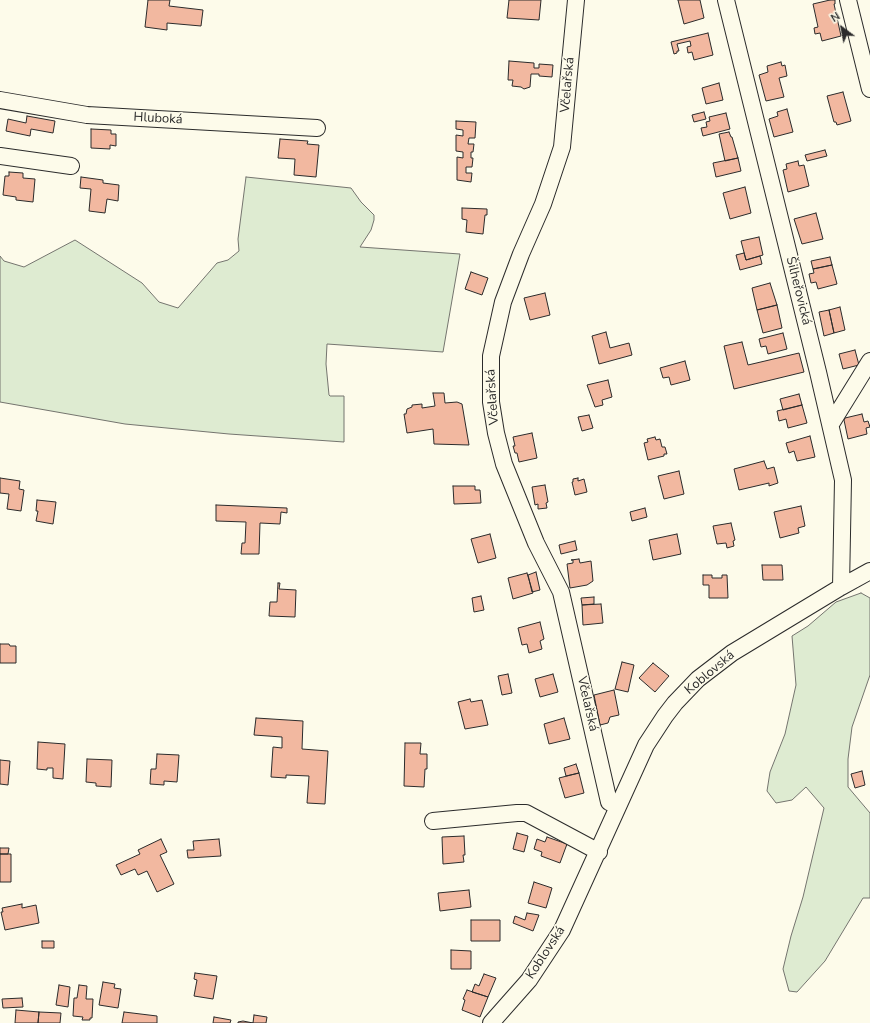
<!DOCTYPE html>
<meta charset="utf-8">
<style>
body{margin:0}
#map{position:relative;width:870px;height:1023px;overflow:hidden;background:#fdfbea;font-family:"Nunito Sans",sans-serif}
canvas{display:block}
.north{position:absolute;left:822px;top:8px;width:40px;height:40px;-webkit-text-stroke:3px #fdfbea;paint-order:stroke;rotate:328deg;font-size:11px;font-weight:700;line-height:16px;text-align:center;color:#2b2b2b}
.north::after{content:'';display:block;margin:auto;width:14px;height:18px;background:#2b2b2b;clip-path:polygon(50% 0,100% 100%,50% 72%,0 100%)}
</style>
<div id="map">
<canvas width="870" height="1023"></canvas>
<div class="north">N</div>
</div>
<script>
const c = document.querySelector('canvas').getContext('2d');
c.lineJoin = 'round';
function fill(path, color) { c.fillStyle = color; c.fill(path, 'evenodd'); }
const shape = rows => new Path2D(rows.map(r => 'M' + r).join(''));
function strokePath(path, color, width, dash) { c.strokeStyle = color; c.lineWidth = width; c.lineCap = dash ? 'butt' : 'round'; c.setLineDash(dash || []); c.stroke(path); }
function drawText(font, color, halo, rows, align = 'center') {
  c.font = font + ' "Nunito Sans",sans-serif'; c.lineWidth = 3; c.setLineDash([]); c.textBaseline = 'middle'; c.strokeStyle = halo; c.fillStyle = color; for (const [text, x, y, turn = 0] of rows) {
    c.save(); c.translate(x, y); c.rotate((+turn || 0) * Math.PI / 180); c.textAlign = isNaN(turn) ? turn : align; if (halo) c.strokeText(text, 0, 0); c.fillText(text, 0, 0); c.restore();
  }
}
const green = shape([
 [246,177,351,188,361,202,374,215,374,220,371,230,360,247,460,254,443,352,327,344,326,364,329,395,330,396,344,396,344,442,229,434,125,424,0,402,0,256,4,261,24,267,75,240,142,283,159,302,178,308,217,263,228,260,239,251,238,239,246,177],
 [861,593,870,598,870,675,852,727,848,759,848,787,870,813,870,898,863,898,825,961,797,992,789,991,783,969,791,936,803,897,824,808,806,787,792,800,776,803,767,791,770,772,785,734,796,685,792,636,808,626,836,602,861,593]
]);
const building = shape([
 [148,0,170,0,169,6,203,10,201,26,167,23,167,30,145,27,148,0],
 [509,0,541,0,539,20,507,18,509,0],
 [678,0,700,0,704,18,684,24,678,0],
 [830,0,835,0,835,4,834,4,841,36,822,41,820,33,815,34,814,28,818,27,813,4,830,0],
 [708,33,713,55,694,60,692,52,688,53,687,47,691,46,690,41,677,44,679,51,677,51,677,53,674,54,671,42,708,33],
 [509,61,534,63,534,68,539,68,539,64,553,65,552,77,539,76,539,74,531,74,530,87,524,89,521,87,512,86,513,80,508,80,509,61],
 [781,62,782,66,785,65,787,76,779,78,784,97,766,101,759,75,768,72,767,66,781,62],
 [719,83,723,100,706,104,702,88,719,83],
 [843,92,851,121,837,125,836,122,834,122,827,96,843,92],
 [787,109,793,132,774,137,769,119,778,116,777,112,787,109],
 [704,112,706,119,694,122,692,115,704,112],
 [726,113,730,129,703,136,701,128,707,127,706,122,710,121,709,117,726,113],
 [27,116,55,121,53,133,31,129,30,136,6,131,8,119,26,123,27,116],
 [456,121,476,122,475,138,469,138,468,144,474,144,473,152,471,152,471,158,473,158,472,167,466,167,466,173,472,173,471,182,457,180,457,157,463,158,463,152,456,151,456,135,463,136,463,130,456,129,456,121],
 [91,129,111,130,111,134,116,134,116,146,110,145,110,149,91,148,91,129],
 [729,132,731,137,732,137,738,158,725,161,719,134,729,132],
 [280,139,308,141,307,144,319,145,316,177,294,175,295,159,278,158,280,139],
 [825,150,827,156,807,161,805,155,825,150],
 [738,158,741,171,716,177,713,163,738,158],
 [798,161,799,166,804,165,809,186,788,192,783,170,787,169,786,164,798,161],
 [9,172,23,173,23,178,35,179,33,202,16,200,16,197,3,195,5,176,9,176,9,172],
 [81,177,103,180,103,183,119,185,118,201,107,199,105,213,89,211,91,189,80,188,81,177],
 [745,187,751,213,730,219,723,193,745,187],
 [462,208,487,209,487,215,485,215,483,234,466,232,467,220,462,219,462,208],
 [816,213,823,239,802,244,794,219,816,213],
 [759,237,763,255,746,260,741,241,759,237],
 [744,253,746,260,760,256,762,264,740,270,736,255,744,253],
 [830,257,832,265,813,269,811,261,830,257],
 [832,265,837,284,818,289,816,282,811,283,809,274,814,273,813,269,832,265],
 [471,272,488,278,482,295,465,289,471,272],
 [770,283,777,305,757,310,752,288,770,283],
 [545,293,550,315,530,320,524,298,545,293],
 [777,305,782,328,763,333,757,310,777,305],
 [840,307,845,330,834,333,829,310,840,307],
 [829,310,834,333,824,336,819,312,829,310],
 [606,332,610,348,629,343,632,355,599,364,592,336,606,332],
 [783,333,787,349,768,354,766,346,761,347,759,339,783,333],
 [742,342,748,365,799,353,804,372,734,389,724,346,742,342],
 [855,350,859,365,843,369,839,354,855,350],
 [685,361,690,380,671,385,669,377,663,378,660,368,685,361],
 [608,380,612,397,602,400,603,405,595,407,587,385,608,380],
 [433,393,444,393,445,403,457,402,462,404,469,445,434,444,433,429,407,433,404,414,406,414,407,409,412,407,412,405,422,404,422,408,435,406,433,393],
 [799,394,802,405,783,410,780,399,799,394],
 [802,405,807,423,788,428,786,419,779,421,777,411,802,405],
 [862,414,864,422,868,421,870,427,866,428,867,434,848,439,844,420,845,418,862,414],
 [589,415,593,428,582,431,578,417,589,415],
 [532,433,537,458,519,462,517,453,515,453,513,446,515,446,513,437,532,433],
 [810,436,815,457,797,461,794,451,789,453,786,443,810,436],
 [655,437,656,440,660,439,662,447,665,447,667,454,664,454,664,456,648,460,644,443,648,442,647,439,655,437],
 [764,461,767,469,774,467,778,483,769,486,769,483,739,490,734,469,764,461],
 [679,471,684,494,664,499,658,476,679,471],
 [0,478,20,481,19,489,24,490,21,511,7,509,9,494,0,493,0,478],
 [578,478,578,481,584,479,587,492,575,495,572,482,573,482,573,479,578,478],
 [545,485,548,502,546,503,547,508,538,509,538,504,535,505,532,487,545,485],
 [453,486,475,486,475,490,480,490,481,503,454,504,453,486],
 [37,500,56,502,53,524,36,521,38,511,36,511,37,500],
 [216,505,287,508,287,513,281,512,280,524,260,523,259,554,241,554,242,543,245,543,246,522,216,521,216,505],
 [801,506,805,526,798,528,799,533,780,538,774,512,801,506],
 [645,508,647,517,632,521,630,512,645,508],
 [731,523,735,540,733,541,734,546,727,548,726,543,717,544,713,526,731,523],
 [490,534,496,558,478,563,471,539,490,534],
 [677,534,681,554,653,560,649,540,677,534],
 [575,541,577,550,561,554,559,545,575,541],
 [579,559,580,563,591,561,593,581,587,585,570,588,567,564,573,563,573,560,571,560,579,559],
 [762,565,782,565,783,580,763,580,762,565],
 [536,572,540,590,532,592,528,575,536,572],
 [527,573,533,593,513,599,508,578,527,573],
 [703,575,712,575,712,578,722,578,722,575,727,575,728,598,709,598,709,585,703,585,703,575],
 [278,583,280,583,279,589,296,590,295,617,269,616,270,602,277,602,278,583],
 [481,596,484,610,474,612,472,598,481,596],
 [594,597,594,604,582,605,581,598,594,597],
 [601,604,603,623,583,625,582,605,601,604],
 [540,622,544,639,540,641,542,649,529,653,527,644,522,645,518,628,540,622],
 [0,644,9,644,10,646,16,646,16,663,0,663,0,644],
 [622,662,634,665,628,692,615,689,622,662],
 [653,663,669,676,655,692,639,678,653,663],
 [508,674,512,693,502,695,498,676,508,674],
 [553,674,558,692,540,697,535,679,553,674],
 [614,690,619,715,610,717,608,723,600,725,594,695,614,690],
 [470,699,471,702,482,700,488,725,465,729,458,702,470,699],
 [256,718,303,721,302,749,328,751,325,804,307,803,309,776,286,775,286,778,271,777,273,747,282,748,282,737,254,735,256,718],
 [564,718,570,739,549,744,544,724,564,718],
 [38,742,65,744,63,779,53,778,53,768,47,768,47,770,37,769,38,742],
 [405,743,421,743,420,754,427,754,427,769,425,769,424,787,404,786,405,743],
 [157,754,179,755,177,782,164,781,164,785,150,784,151,769,156,769,157,754],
 [87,759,112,760,111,787,96,786,96,783,86,782,87,759],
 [0,760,10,761,8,785,0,784,0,760],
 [576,764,579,773,566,776,564,768,576,764],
 [862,771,865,785,855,788,851,774,862,771],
 [579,773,584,793,565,798,559,778,579,773],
 [517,833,528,836,524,852,513,849,517,833],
 [464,836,465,855,463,855,464,862,443,864,442,837,464,836],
 [547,837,567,844,560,863,541,856,542,852,534,849,537,839,545,842,547,837],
 [161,839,167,852,160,855,174,884,157,892,147,871,138,875,135,869,121,875,116,865,140,854,138,850,161,839],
 [219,839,221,856,188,858,187,850,194,850,193,841,219,839],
 [0,848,9,848,8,854,0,854,0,848],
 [0,854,11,854,11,882,0,882,0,854],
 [534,882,552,888,546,908,528,903,534,882],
 [469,890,471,907,440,911,438,893,469,890],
 [22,904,22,908,36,905,39,923,5,930,1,912,3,912,2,908,22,904],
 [527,913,539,915,533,931,513,923,515,916,525,920,527,913],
 [471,920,500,920,500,941,471,941,471,920],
 [42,941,54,941,54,948,42,948,42,941],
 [451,950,471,951,471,969,451,969,451,950],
 [195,973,217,976,213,999,194,996,197,980,194,979,195,973],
 [484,974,496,978,488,997,472,992,475,984,479,986,484,974],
 [103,982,115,984,114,988,121,989,118,1008,99,1005,103,982],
 [59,985,70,987,68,1007,56,1005,59,985],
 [79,985,87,986,86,999,93,999,92,1018,90,1018,90,1020,82,1020,83,1017,73,1016,74,998,77,998,79,985],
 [467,990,488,997,480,1017,462,1010,465,1000,463,999,467,990],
 [22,998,23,1007,3,1008,2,999,22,998],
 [16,1010,39,1012,38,1023,15,1023,16,1010],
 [39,1012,61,1013,60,1023,38,1023,39,1012],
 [124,1012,157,1016,157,1023,122,1023,124,1012],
 [254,1015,267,1017,266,1023,238,1023,238,1022,243,1021,253,1023,254,1015],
 [214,1017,231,1020,230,1023,213,1023,214,1017]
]);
const minor = shape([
 [576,0,562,147,543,204,521,254,503,302,491,356,491,402,496,433,504,464,536,543,561,592,609,802,617,806],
 [726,0,818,372,843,480,841,587],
 [848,0,870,89],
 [0,100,87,115,317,128],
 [0,156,71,166],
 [831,424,870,361],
 [433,821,517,813,526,813,599,852],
 [491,1023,529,980,562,930,646,745,665,716,675,703,698,679,732,653,841,587,870,571]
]);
const streetNames = [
 ["Včelařská",568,85,-85],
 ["Hluboká",158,119,3],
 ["Šilheřovická",798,291,76],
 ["Včelařská",493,397,-94],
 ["Koblovská",710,673,-40],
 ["Včelařská",587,704,77],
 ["Koblovská",546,953,-57]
];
fill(green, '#deebd1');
strokePath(green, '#74746e', 1);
fill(building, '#f2b8a0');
strokePath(building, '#2b2b2b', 1);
strokePath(minor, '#2b2b2b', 18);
strokePath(minor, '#fdfbea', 16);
drawText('13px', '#2b2b2b', '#fdfbea', streetNames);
</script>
